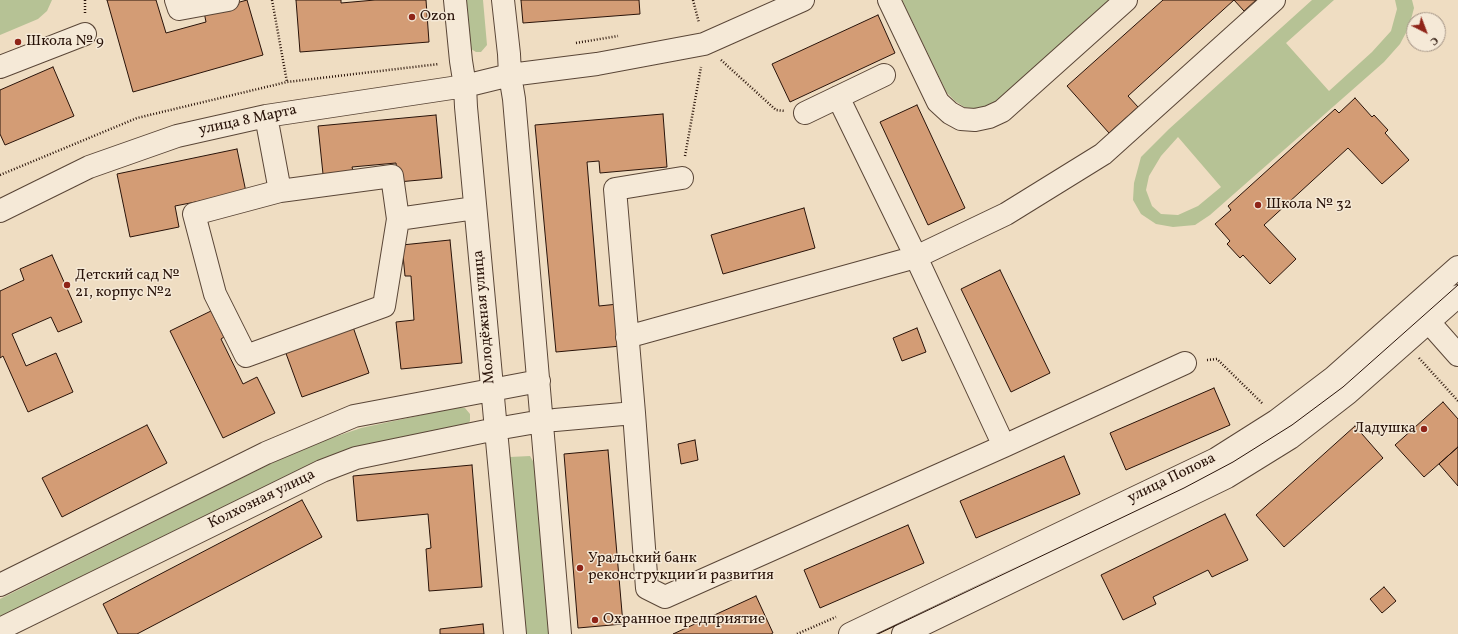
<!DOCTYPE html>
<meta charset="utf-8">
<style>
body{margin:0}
#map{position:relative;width:1458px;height:634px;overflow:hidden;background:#efddc2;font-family:Vollkorn,serif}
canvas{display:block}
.north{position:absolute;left:1406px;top:12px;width:40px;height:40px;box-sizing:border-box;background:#f5e9d7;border:1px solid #a39385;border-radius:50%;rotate:138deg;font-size:11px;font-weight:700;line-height:16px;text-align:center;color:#291309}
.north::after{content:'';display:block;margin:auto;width:14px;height:18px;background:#8f2418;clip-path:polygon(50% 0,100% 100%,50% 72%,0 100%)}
</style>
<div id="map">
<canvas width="1458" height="634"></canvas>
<div class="north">С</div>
</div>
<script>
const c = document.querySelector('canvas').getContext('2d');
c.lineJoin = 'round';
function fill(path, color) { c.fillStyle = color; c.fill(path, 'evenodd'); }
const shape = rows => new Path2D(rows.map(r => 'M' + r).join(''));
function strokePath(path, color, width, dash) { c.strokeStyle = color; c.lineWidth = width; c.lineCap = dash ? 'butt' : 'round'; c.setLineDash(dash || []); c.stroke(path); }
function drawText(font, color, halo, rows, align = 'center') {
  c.font = font + ' Vollkorn,serif'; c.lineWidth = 3; c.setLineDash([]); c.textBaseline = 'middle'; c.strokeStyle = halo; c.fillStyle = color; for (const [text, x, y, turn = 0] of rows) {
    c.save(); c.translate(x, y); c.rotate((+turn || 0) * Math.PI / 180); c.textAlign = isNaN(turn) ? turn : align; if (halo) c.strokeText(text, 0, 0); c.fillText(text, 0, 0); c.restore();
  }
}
const green = shape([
 [0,0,52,0,47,11,38,19,0,35],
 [465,0,483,0,487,45,481,52,476,52,471,49],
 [902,0,1110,0,995,103,986,107,975,109,964,107,955,101,947,93],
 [1312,0,1334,0,1286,43,1329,91,1372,52,1391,31,1397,9,1395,0,1412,0,1414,8,1409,27,1400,44,1384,62,1210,215,1195,225,1173,227,1156,224,1141,214,1133,200,1134,183,1141,157,1169,129],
 [1178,137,1221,187,1198,206,1178,215,1161,214,1152,206,1146,190,1149,176,1161,156],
 [459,407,465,408,470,414,470,421,467,425,360,449,0,621,0,599,302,448,361,428],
 [530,456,538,470,552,634,521,634,504,469,510,457]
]);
const building = shape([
 [107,0,156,0,166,33,206,22,204,12,247,0,263,55,133,92,107,0],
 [296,0,341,0,341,3,375,0,426,0,429,42,300,52,296,0],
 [521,0,639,0,640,14,523,23,521,0],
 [1163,0,1256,0,1244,11,1234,0,1128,96,1138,107,1109,133,1067,86,1163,0],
 [878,15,895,53,790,102,772,64,878,15],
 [53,67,74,116,5,145,0,134,0,90,53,67],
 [1355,98,1372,117,1374,115,1388,130,1385,133,1409,160,1382,184,1348,148,1264,225,1296,259,1270,284,1243,255,1240,258,1227,244,1230,241,1215,224,1231,210,1228,206,1335,109,1339,113,1355,98],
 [917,105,965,208,928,225,880,122,917,105],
 [663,114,667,167,600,173,599,161,587,162,599,306,618,304,621,346,556,352,535,125,663,114],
 [436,115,442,178,398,182,396,163,352,167,353,171,323,174,318,126,436,115],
 [237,149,246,192,175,206,179,227,130,237,117,174,237,149],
 [804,208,815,248,723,274,711,235,804,208],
 [450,240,462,363,401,369,396,322,414,320,411,276,405,276,402,245,450,240],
 [52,255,82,322,58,332,51,317,12,334,26,366,56,353,73,392,28,412,3,356,0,358,0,291,24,280,20,269,52,255],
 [1000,270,1050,373,1011,392,961,289,1000,270],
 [211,311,224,337,221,339,243,384,257,377,275,413,223,438,170,331,211,311],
 [352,324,369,373,302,397,284,348,352,324],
 [917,328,926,352,902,361,893,338,917,328],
 [1214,388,1230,425,1126,470,1110,433,1214,388],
 [1443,402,1458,419,1458,447,1424,477,1395,445,1443,402],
 [147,425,167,463,62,517,42,478,147,425],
 [1355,426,1383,458,1284,547,1256,515,1355,426],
 [695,440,698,460,681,464,678,444,695,440],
 [1458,447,1458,486,1439,464,1458,447],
 [608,450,623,624,578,628,564,454,608,450],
 [1064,456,1080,494,976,538,960,501,1064,456],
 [472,465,482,587,429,591,426,549,431,548,428,514,357,521,353,476,472,465],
 [302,500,322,537,137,634,118,634,103,604,302,500],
 [1225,514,1248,560,1212,577,1208,570,1153,597,1156,604,1123,620,1101,575,1225,514],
 [908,525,924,563,820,608,804,570,908,525],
 [1384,587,1396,601,1382,613,1370,599,1384,587],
 [756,596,773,633,771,634,673,634,756,596],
 [483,624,484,634,440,634,440,629,483,624]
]);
const path = shape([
 [272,0,287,82],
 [693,0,699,23],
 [85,13,85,0],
 [576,43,618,36],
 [721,60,776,110,785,111],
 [685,156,701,67],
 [0,175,137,118,287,82,439,64],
 [1419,358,1458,401],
 [1207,360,1217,359,1263,404],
 [797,634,836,617]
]);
const minor = shape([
 [176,0,179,9,228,0],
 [455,0,461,61,465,86,466,107,515,634],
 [503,0,509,54,510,75,514,99,560,634],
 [889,0,938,102,950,113,961,119,975,120,989,117,1002,111,1126,0],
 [0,67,85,34],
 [838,97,916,257,1004,446],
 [805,113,884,75],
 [266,116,280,191,194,214,215,294,246,356,384,306,398,219,392,176,280,191],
 [682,178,615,189,634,413,647,588,665,597,1004,446,1185,363],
 [0,211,89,167,177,136,266,116,465,86,510,75,597,64,704,44,803,0],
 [398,219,475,208],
 [1419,311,1458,355],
 [627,337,916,257,1006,214,1103,154,1274,0],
 [555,420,634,413],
 [0,585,266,453,354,416,539,381],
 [0,629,322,471,356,458,496,429,542,421],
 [850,634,1216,459,1276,421,1334,377,1458,267],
 [903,634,1227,477,1290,438,1348,393,1458,296]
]);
const tram = shape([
 [878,634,1184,488,1233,462,1292,425,1343,387,1458,285]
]);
const markers = [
 [412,17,4,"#8f2418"],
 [18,42,4,"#8f2418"],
 [1258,205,4,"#8f2418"],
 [67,285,4,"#8f2418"],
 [1424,429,4,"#8f2418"],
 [580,568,4,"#8f2418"],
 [595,620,4,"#8f2418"]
];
const poiNames = [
 ["Ozon",420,17],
 ["Школа № 9",26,42],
 ["Школа № 32",1266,205],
 ["Детский сад №",75,276],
 ["21, корпус №2",75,293],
 ["Ладушка",1416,429,"right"],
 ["Уральский банк",588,559],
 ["реконструкции и развития",588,576],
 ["Охранное предприятие",603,620]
];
const streetNames = [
 ["улица 8 Марта",248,121,-12],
 ["Молодёжная улица",485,317,-95],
 ["улица Попова",1172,479,-26],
 ["Колхозная улица",262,500,-26]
];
fill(green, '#b6c295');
fill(building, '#d39c75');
strokePath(building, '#291309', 1);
strokePath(minor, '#5a4637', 24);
strokePath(path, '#291309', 2.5, [1, 2]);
strokePath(minor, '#f5e9d7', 22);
strokePath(tram, '#291309', 1);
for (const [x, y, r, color] of markers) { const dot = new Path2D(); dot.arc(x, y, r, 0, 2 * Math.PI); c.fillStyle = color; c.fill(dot); strokePath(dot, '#f5e9d7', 1.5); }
drawText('15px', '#291309', '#f5e9d7', poiNames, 'left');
drawText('15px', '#291309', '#f5e9d7', streetNames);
</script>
